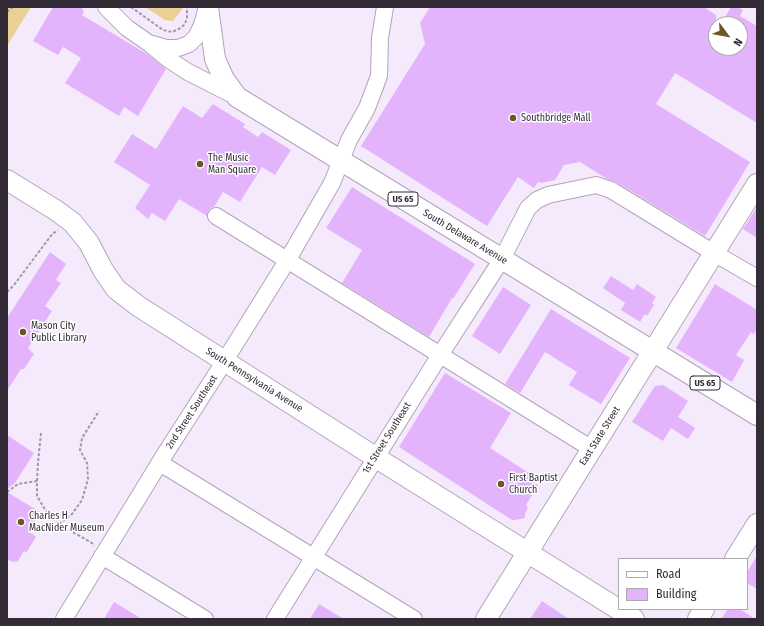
<!DOCTYPE html>
<style>
body{margin:0}
#map{position:relative;width:764px;height:626px;overflow:hidden;background:#f5eafb;font-family:"Fira Sans Condensed",sans-serif}
canvas{display:block}
.frame{position:absolute;inset:0;border:8px solid #332c37;pointer-events:none}
.legend{position:absolute;left:618px;top:558px;width:130px;height:52px;box-sizing:border-box;background:#fff;border:1px solid #adabaf;margin:0;padding:5px 7px;list-style:none;font-size:12px;color:#332c37}
.legend li{display:flex;align-items:center;gap:8px;height:20px}
.legend b{width:20px;border:1px solid #adabaf}
.north{position:absolute;left:708px;top:16px;width:40px;height:40px;box-sizing:border-box;background:#fff;border:1px solid #adabaf;border-radius:50%;rotate:122deg;font-size:11px;font-weight:700;line-height:16px;text-align:center;color:#332c37}
.north::after{content:'';display:block;margin:auto;width:14px;height:18px;background:#6d5626;clip-path:polygon(50% 0,100% 100%,50% 72%,0 100%)}
</style>
<div id="map">
<canvas width="764" height="626"></canvas>
<div class="frame"></div>
<ul class="legend">
<li><b style="height:5px;background:#fff"></b>Road</li>
<li><b style="height:11px;background:#e3b4fc"></b>Building</li>
</ul>
<div class="north">N</div>
</div>
<script>
const c = document.querySelector('canvas').getContext('2d');
c.lineJoin = 'round';
function fill(path, color) { c.fillStyle = color; c.fill(path, 'evenodd'); }
const shape = rows => new Path2D(rows.map(r => 'M' + r).join(''));
function strokePath(path, color, width, dash) { c.strokeStyle = color; c.lineWidth = width; c.lineCap = dash ? 'butt' : 'round'; c.setLineDash(dash || []); c.stroke(path); }
function drawText(font, color, halo, rows, align = 'center') {
  c.font = font + ' "Fira Sans Condensed",sans-serif'; c.lineWidth = 3; c.setLineDash([]); c.textBaseline = 'middle'; c.strokeStyle = halo; c.fillStyle = color; for (const [text, x, y, turn = 0] of rows) {
    c.save(); c.translate(x, y); c.rotate((+turn || 0) * Math.PI / 180); c.textAlign = isNaN(turn) ? turn : align; if (halo) c.strokeText(text, 0, 0); c.fillText(text, 0, 0); c.restore();
  }
}
const green = shape([
 [7,7,31,7,7,46],
 [145,7,183,7,183,8,173,21,165,20]
]);
const building = shape([
 [53,7,81,7,84,12,82,15,147,54,166,69,138,116,124,107,119,116,65,83,81,58,63,47,58,55,33,41],
 [430,7,704,7,716,15,716,48,740,48,740,24,721,24,731,7,738,7,743,10,740,16,757,26,757,123,675,73,656,104,750,162,705,236,616,182,607,179,580,162,564,165,555,180,542,183,538,182,534,188,518,177,487,226,361,146,425,44,420,23],
 [213,104,245,124,243,127,258,137,262,132,291,150,275,175,262,167,240,202,223,192,214,207,211,208,208,211,207,216,179,199,165,221,152,213,148,219,135,208,150,185,114,162,132,134,156,149,183,106,202,118],
 [352,187,475,264,453,299,452,298,429,337,342,283,362,250,326,228],
 [757,207,757,238,743,229],
 [50,252,66,264,56,280,61,283,45,306,52,311,28,348,34,354,24,369,21,369,7,391,7,318],
 [611,276,633,290,637,284,656,297,652,303,654,305,647,316,645,314,640,322,621,310,625,303,603,288],
 [715,284,757,310,757,329,754,334,751,332,736,355,744,360,732,382,676,348],
 [503,287,531,305,500,354,472,336],
 [551,309,630,358,601,404,569,385,577,372,545,352,520,393,505,384],
 [445,373,511,413,490,448,535,477,533,483,538,485,526,505,528,507,525,514,525,518,515,520,512,520,399,447],
 [663,385,688,401,678,417,695,428,688,439,671,428,663,441,632,422,655,386],
 [7,435,34,453,15,483,7,489],
 [7,492,40,512,30,532,36,537,26,553,24,551,18,561,15,562,10,561,7,558],
 [757,556,757,589,747,583,747,572],
 [542,601,569,619,530,619],
 [114,602,142,619,104,619],
 [319,604,344,619,310,619],
 [728,609,740,609,755,619,721,619]
]);
const path = shape([
 [131,7,163,30,172,32,179,29,184,25,187,19,187,7],
 [7,12,13,7],
 [7,292,14,285,53,233,58,231],
 [37,481,38,463,41,433],
 [7,492,18,484,37,481,37,496,46,511,59,524,92,543,94,546],
 [59,524,72,514,82,500,88,479,87,463,80,450,82,438,99,411]
]);
const minor = shape([
 [106,7,127,28,150,44,168,59,188,72,237,97],
 [152,44,166,48,178,48,189,44,196,37,202,25,207,7],
 [216,216,592,449],
 [160,463,414,619],
 [102,556,205,619],
 [64,619,165,454,224,362,287,261,332,183,349,140,367,108,379,76,380,38,385,7],
 [275,619,440,355,502,259,528,208,537,200,548,195,596,185,611,190,714,253,757,278]
]);
const major = shape([
 [208,7,215,59,224,79,237,97,757,415],
 [7,180,57,211,73,223,89,243,103,270,116,289,138,306,375,457,634,619],
 [735,559,757,524],
 [486,619,757,184],
 [698,619,704,609]
]);
const markers = [
 [513,118,4,"#6d5626"],
 [200,164,4,"#6d5626"],
 [23,332,4,"#6d5626"],
 [501,484,4,"#6d5626"],
 [21,522,4,"#6d5626"]
];
const shields = [
 [403,199,30],
 [705,383,30]
];
const shieldNames = [
 ["US 65",403,199],
 ["US 65",705,383]
];
const poiNames = [
 ["Southbridge Mall",521,118],
 ["The Music",208,158],
 ["Man Square",208,170],
 ["Mason City",31,326],
 ["Public Library",31,338],
 ["First Baptist",509,478],
 ["Church",509,490],
 ["Charles H",29,516],
 ["MacNider Museum",29,528]
];
const streetNames = [
 ["South Delaware Avenue",465,237,31],
 ["South Pennsylvania Avenue",254,380,32],
 ["2nd Street Southeast",192,412,-57],
 ["East State Street",600,436,-58],
 ["1st Street Southeast",387,438,-58]
];
fill(green, '#ebcf95');
fill(building, '#e3b4fc');
strokePath(minor, '#b3a3bd', 18);
strokePath(major, '#b3a3bd', 22);
strokePath(path, '#a097a5', 2, [3, 2]);
strokePath(minor, '#fff', 16);
strokePath(major, '#fff', 20);
for (const [x, y, r, color] of markers) { const dot = new Path2D(); dot.arc(x, y, r, 0, 2 * Math.PI); c.fillStyle = color; c.fill(dot); strokePath(dot, '#fff', 1.5); }
for (const [x, y, w] of shields) { const box = new Path2D(); box.roundRect(x - w / 2, y - 7, w, 14, 3); c.fillStyle = '#fff'; c.fill(box); strokePath(box, '#332c37', 1); }
drawText('bold 9px', '#332c37', null, shieldNames);
drawText('10px', '#332c37', '#fff', poiNames, 'left');
drawText('10px', '#332c37', '#fff', streetNames);
</script>
